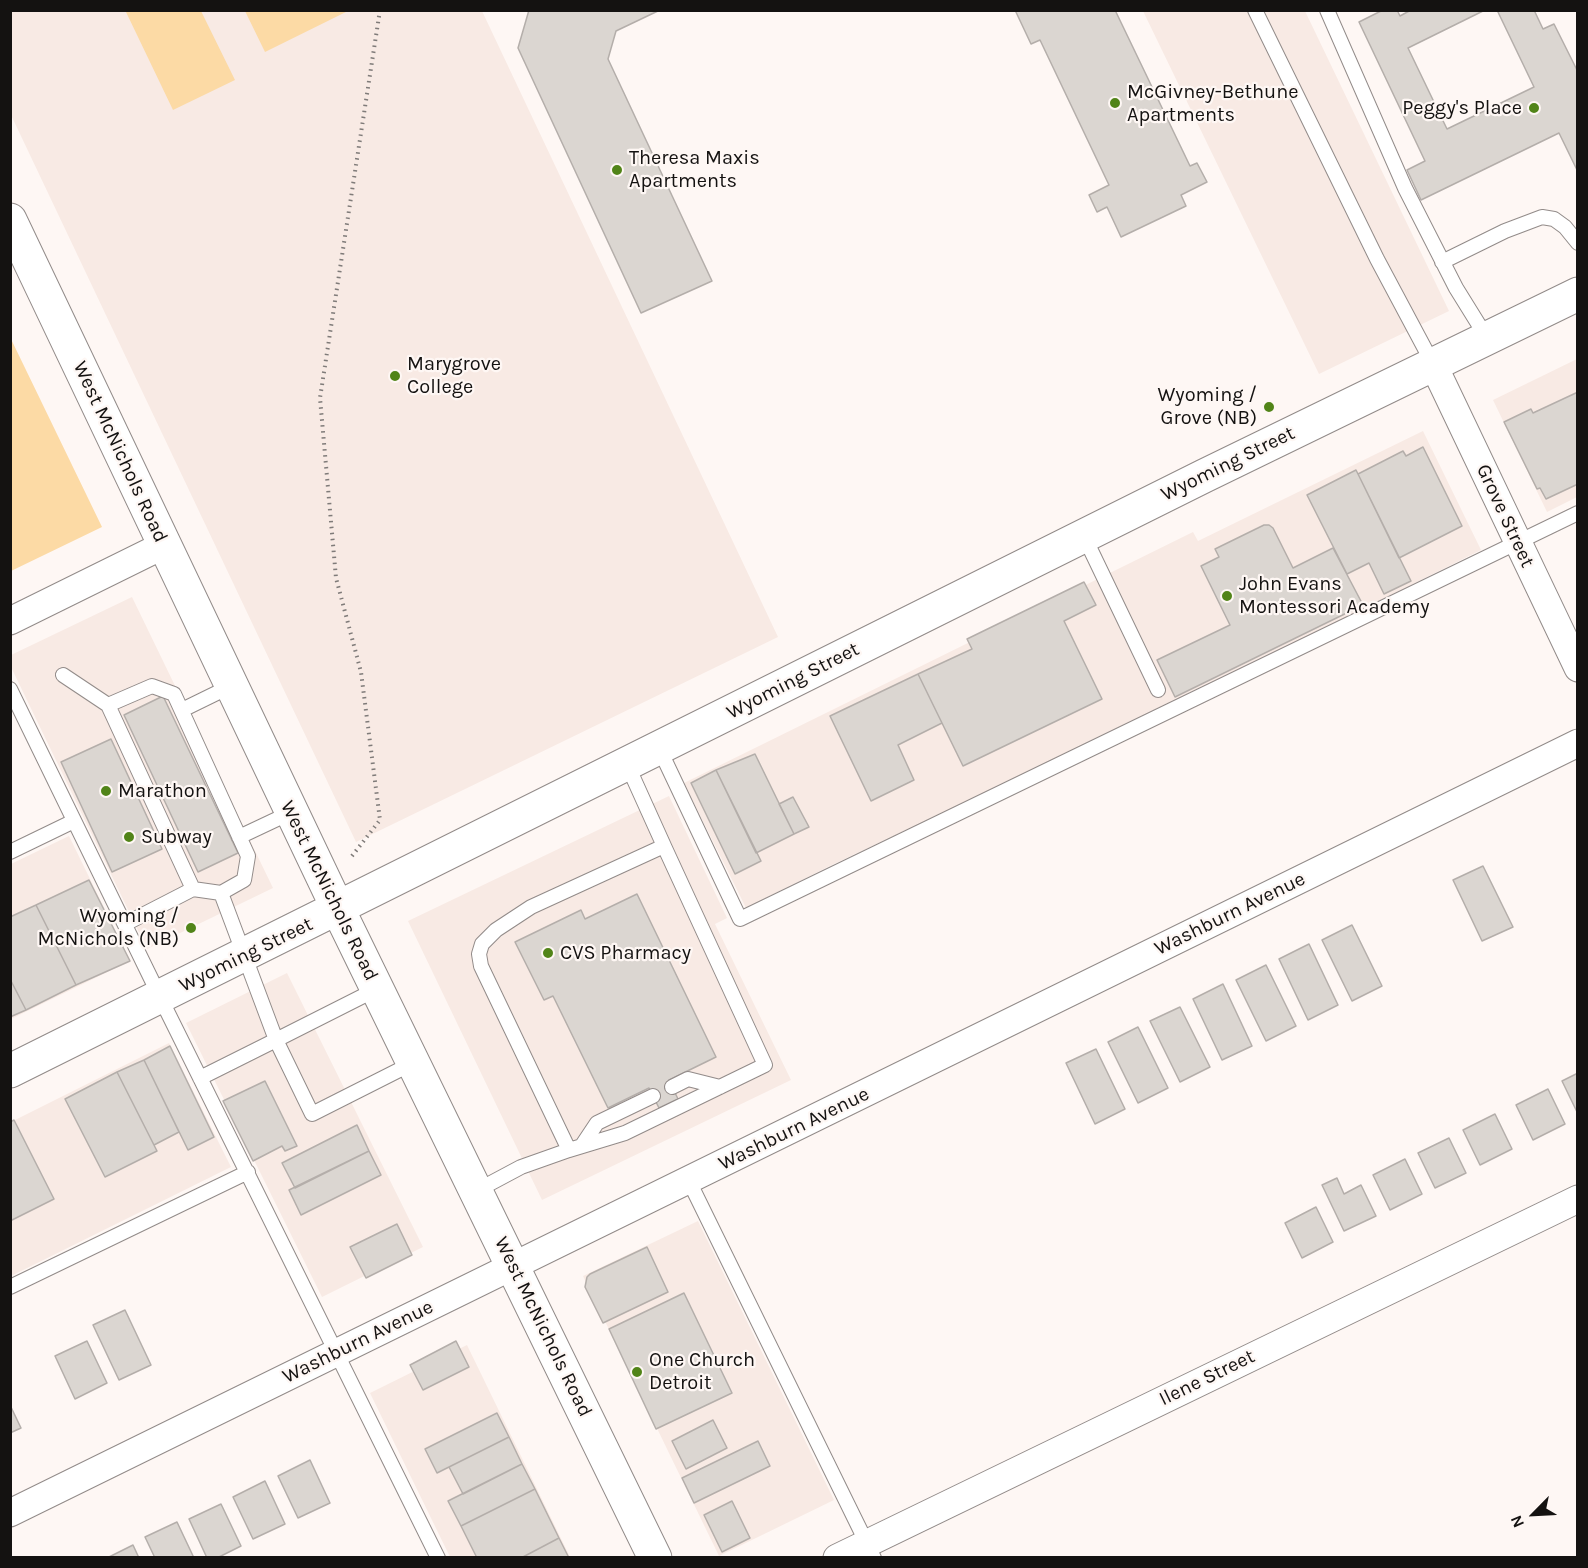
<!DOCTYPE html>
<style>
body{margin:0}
#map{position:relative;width:1588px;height:1568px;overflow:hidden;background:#fef7f4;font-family:Karla,sans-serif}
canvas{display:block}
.frame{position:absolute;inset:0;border:12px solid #141211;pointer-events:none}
.north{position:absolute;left:1504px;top:1484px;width:60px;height:60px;-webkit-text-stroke:4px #fef7f4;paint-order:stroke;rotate:246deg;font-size:16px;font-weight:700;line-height:24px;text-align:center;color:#141211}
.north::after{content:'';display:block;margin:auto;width:21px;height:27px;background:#141211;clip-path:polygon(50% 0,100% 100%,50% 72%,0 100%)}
</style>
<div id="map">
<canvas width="1588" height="1568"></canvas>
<div class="frame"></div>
<div class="north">N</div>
</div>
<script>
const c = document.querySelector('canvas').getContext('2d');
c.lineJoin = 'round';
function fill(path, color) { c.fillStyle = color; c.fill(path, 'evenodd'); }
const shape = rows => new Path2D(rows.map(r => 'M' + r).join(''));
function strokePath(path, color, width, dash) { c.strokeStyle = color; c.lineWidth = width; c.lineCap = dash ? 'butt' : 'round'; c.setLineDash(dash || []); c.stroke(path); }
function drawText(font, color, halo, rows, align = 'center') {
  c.font = font + ' Karla,sans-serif'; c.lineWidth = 4.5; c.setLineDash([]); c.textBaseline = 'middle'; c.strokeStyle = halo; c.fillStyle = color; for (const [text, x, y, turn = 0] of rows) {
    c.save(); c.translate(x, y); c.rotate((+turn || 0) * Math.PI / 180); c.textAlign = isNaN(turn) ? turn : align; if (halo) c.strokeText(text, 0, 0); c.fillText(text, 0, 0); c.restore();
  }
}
const built = shape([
 [11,11,482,11,778,637,356,842,11,115],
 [1143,11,1305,11,1449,311,1319,374],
 [1577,359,1577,497,1547,512,1493,400],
 [1423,431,1481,550,1153,714,834,864,746,908,684,783,1193,532,1198,541],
 [132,597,273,888,147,949,11,667,11,655],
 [669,796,727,918,715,924,791,1080,542,1200,408,921],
 [69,836,130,961,11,1019,11,864],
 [287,973,423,1247,322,1297,186,1023],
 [169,1043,231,1167,11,1276,11,1122],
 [698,1221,834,1500,719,1556,583,1276],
 [467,1345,570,1557,450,1557,370,1393]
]);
const green = shape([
 [129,10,201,11,235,80,173,110,126,12],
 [245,11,348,11,265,52],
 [10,337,102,527,11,571,10,571]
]);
const building = shape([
 [529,10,660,10,616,31,608,59,712,281,641,313,518,48,529,10],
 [1015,10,1115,10,1190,166,1197,163,1207,182,1181,195,1186,206,1121,237,1107,207,1097,212,1089,195,1109,185,1040,40,1031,44,1015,10],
 [1383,10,1397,10,1400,16,1411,10,1485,10,1408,48,1447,129,1534,87,1497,10,1534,10,1543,29,1554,24,1578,72,1578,172,1559,133,1421,200,1407,170,1425,161,1359,22,1383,10],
 [1578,392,1578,484,1546,499,1540,488,1537,489,1504,422,1531,409,1533,413,1578,392],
 [1423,447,1462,526,1399,558,1358,474,1403,451,1406,456,1423,447],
 [1356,470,1411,581,1384,594,1369,563,1347,574,1307,495,1356,470],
 [1264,525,1269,525,1273,528,1293,568,1333,548,1363,605,1175,697,1157,660,1230,625,1201,566,1219,557,1215,549,1264,525],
 [1084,582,1096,605,1064,621,1102,699,963,766,918,674,972,649,967,639,1084,582],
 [918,674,942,723,898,745,914,780,871,801,830,716,918,674],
 [163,696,238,853,198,872,124,715,163,696],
 [111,739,162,849,112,872,61,762,111,739],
 [755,754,794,834,756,853,716,770,755,754],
 [716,770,761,861,735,874,691,783,716,770],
 [793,797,809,827,794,834,779,804,793,797],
 [1483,866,1513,927,1482,941,1453,880,1483,866],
 [89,880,130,961,76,985,36,905,89,880],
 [637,894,716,1057,669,1080,678,1099,659,1108,649,1088,608,1108,553,996,544,1000,515,942,581,910,585,919,637,894],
 [36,905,76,985,26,1010,10,979,10,917,36,905],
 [1352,925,1382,986,1352,1001,1322,940,1352,925],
 [1309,944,1338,1005,1308,1020,1279,959,1309,944],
 [1266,965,1296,1026,1266,1041,1236,980,1266,965],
 [10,979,26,1010,10,1017,10,979],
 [1223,984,1252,1046,1222,1060,1193,999,1223,984],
 [1180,1007,1210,1067,1180,1082,1150,1021,1180,1007],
 [1138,1027,1168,1088,1138,1103,1108,1042,1138,1027],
 [170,1046,214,1137,188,1150,144,1060,170,1046],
 [1096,1049,1125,1109,1095,1124,1066,1063,1096,1049],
 [144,1060,179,1132,154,1145,117,1072,144,1060],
 [117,1072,157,1151,105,1177,65,1099,117,1072],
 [1578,1073,1578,1114,1562,1081,1578,1073],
 [265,1081,297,1146,285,1151,282,1146,253,1161,223,1101,265,1081],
 [1548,1089,1565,1124,1533,1140,1516,1105,1548,1089],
 [1495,1114,1512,1149,1480,1165,1463,1130,1495,1114],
 [14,1120,54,1199,10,1221,10,1122,14,1120],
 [357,1125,369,1151,295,1188,282,1163,357,1125],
 [1449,1138,1466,1173,1435,1188,1418,1153,1449,1138],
 [369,1151,381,1175,301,1215,289,1190,369,1151],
 [1405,1159,1422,1194,1390,1210,1373,1175,1405,1159],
 [1337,1178,1344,1194,1361,1185,1376,1216,1344,1231,1322,1185,1337,1178],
 [1316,1207,1333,1242,1302,1258,1285,1223,1316,1207],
 [397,1224,412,1255,366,1278,350,1247,397,1224],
 [647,1247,668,1292,603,1323,585,1287,587,1277,590,1274,647,1247],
 [684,1293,732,1393,656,1429,609,1329,684,1293],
 [125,1310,151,1365,119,1380,93,1325,125,1310],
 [87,1341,107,1383,75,1399,55,1356,87,1341],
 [456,1341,469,1367,423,1390,410,1365,456,1341],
 [10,1405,21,1428,10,1433,10,1405],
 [497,1413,509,1437,437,1473,425,1449,497,1413],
 [713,1420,727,1448,686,1469,672,1441,713,1420],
 [509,1437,522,1464,463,1494,449,1467,509,1437],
 [758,1441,770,1466,694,1503,682,1478,758,1441],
 [310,1460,330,1503,298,1518,278,1476,310,1460],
 [522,1464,535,1489,461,1526,448,1501,522,1464],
 [265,1481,285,1524,253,1539,233,1497,265,1481],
 [535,1489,559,1538,521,1558,477,1558,461,1526,535,1489],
 [732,1501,750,1538,722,1552,704,1515,732,1501],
 [221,1504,241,1546,217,1558,207,1558,189,1519,221,1504],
 [177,1522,194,1558,155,1558,145,1537,177,1522],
 [559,1538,569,1558,521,1558,559,1538],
 [133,1545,139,1558,107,1558,133,1545]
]);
const path = shape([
 [352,856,380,820,361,672,336,578,320,398,380,10]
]);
const lane = shape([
 [1255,10,1377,259,1433,364],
 [1327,10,1405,188,1456,288,1487,338],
 [1442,262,1505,231,1542,217,1554,219,1565,227,1578,243],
 [1084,536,1158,690],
 [63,675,108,705],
 [10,689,160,997,438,1558],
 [182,710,231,686],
 [659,748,740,919,1578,513],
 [239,837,292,812],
 [10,852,74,821],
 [193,889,108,705,152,686,174,694,248,856,244,880,221,893],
 [125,924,193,889,221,893,276,1040,377,989],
 [200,1078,276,1040,312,1114,413,1063],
 [672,1087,688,1079,720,1087],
 [583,1144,597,1123,653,1096],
 [569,1150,625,1133,765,1065,664,846],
 [689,1181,874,1558],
 [476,1191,521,1167,569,1150,481,966,479,954,482,944,496,930,531,907,664,846,627,764],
 [10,1287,248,1172]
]);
const street = shape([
 [1433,364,1578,668],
 [10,621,164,545],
 [10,1513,1578,743],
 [837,1558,1578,1199]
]);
const secondary = shape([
 [10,220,338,909,655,1558],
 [10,1071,1204,476,1578,294]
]);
const markers = [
 [1115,103,6,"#518418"],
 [1534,108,6,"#518418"],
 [617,170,6,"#518418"],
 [395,376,6,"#518418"],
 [1269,407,6,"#518418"],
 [1227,596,6,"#518418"],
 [106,791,6,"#518418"],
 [129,837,6,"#518418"],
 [191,928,6,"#518418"],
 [548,953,6,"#518418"],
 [637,1372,6,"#518418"]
];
const poiNames = [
 ["McGivney-Bethune",1127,92],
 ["Apartments",1127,115],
 ["Peggy's Place",1522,108,"right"],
 ["Theresa Maxis",629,158],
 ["Apartments",629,181],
 ["Marygrove",407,364],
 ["College",407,387],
 ["Wyoming /",1257,395,"right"],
 ["Grove (NB)",1257,418,"right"],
 ["John Evans",1239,584],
 ["Montessori Academy",1239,607],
 ["Marathon",118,791],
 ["Subway",141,837],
 ["Wyoming /",179,916,"right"],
 ["McNichols (NB)",179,939,"right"],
 ["CVS Pharmacy",560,953],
 ["One Church",649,1360],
 ["Detroit",649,1383]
];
const streetNames = [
 ["West McNichols Road",120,452,65],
 ["Wyoming Street",1228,464,-26],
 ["Grove Street",1505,516,65],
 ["Wyoming Street",793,681,-27],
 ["West McNichols Road",329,891,64],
 ["Washburn Avenue",1230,914,-26],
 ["Wyoming Street",246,955,-26],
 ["Washburn Avenue",794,1129,-26],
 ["West McNichols Road",543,1327,64],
 ["Washburn Avenue",358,1342,-26],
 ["Ilene Street",1207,1378,-26]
];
fill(built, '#f8eae4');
fill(green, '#fcdaa5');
fill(building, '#dbd6d1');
strokePath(building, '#b4aeaa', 1.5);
strokePath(lane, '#928b89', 16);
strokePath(street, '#928b89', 29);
strokePath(secondary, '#928b89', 35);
strokePath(path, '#7f7b79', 4, [1.5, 4.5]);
strokePath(lane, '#fff', 14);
strokePath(street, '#fff', 27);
strokePath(secondary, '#fff', 33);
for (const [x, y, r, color] of markers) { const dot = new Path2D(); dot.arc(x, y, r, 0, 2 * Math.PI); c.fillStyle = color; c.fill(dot); strokePath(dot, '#fef7f4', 2); }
drawText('20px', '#141211', '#fef7f4', poiNames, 'left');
drawText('20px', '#141211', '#fef7f4', streetNames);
</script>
